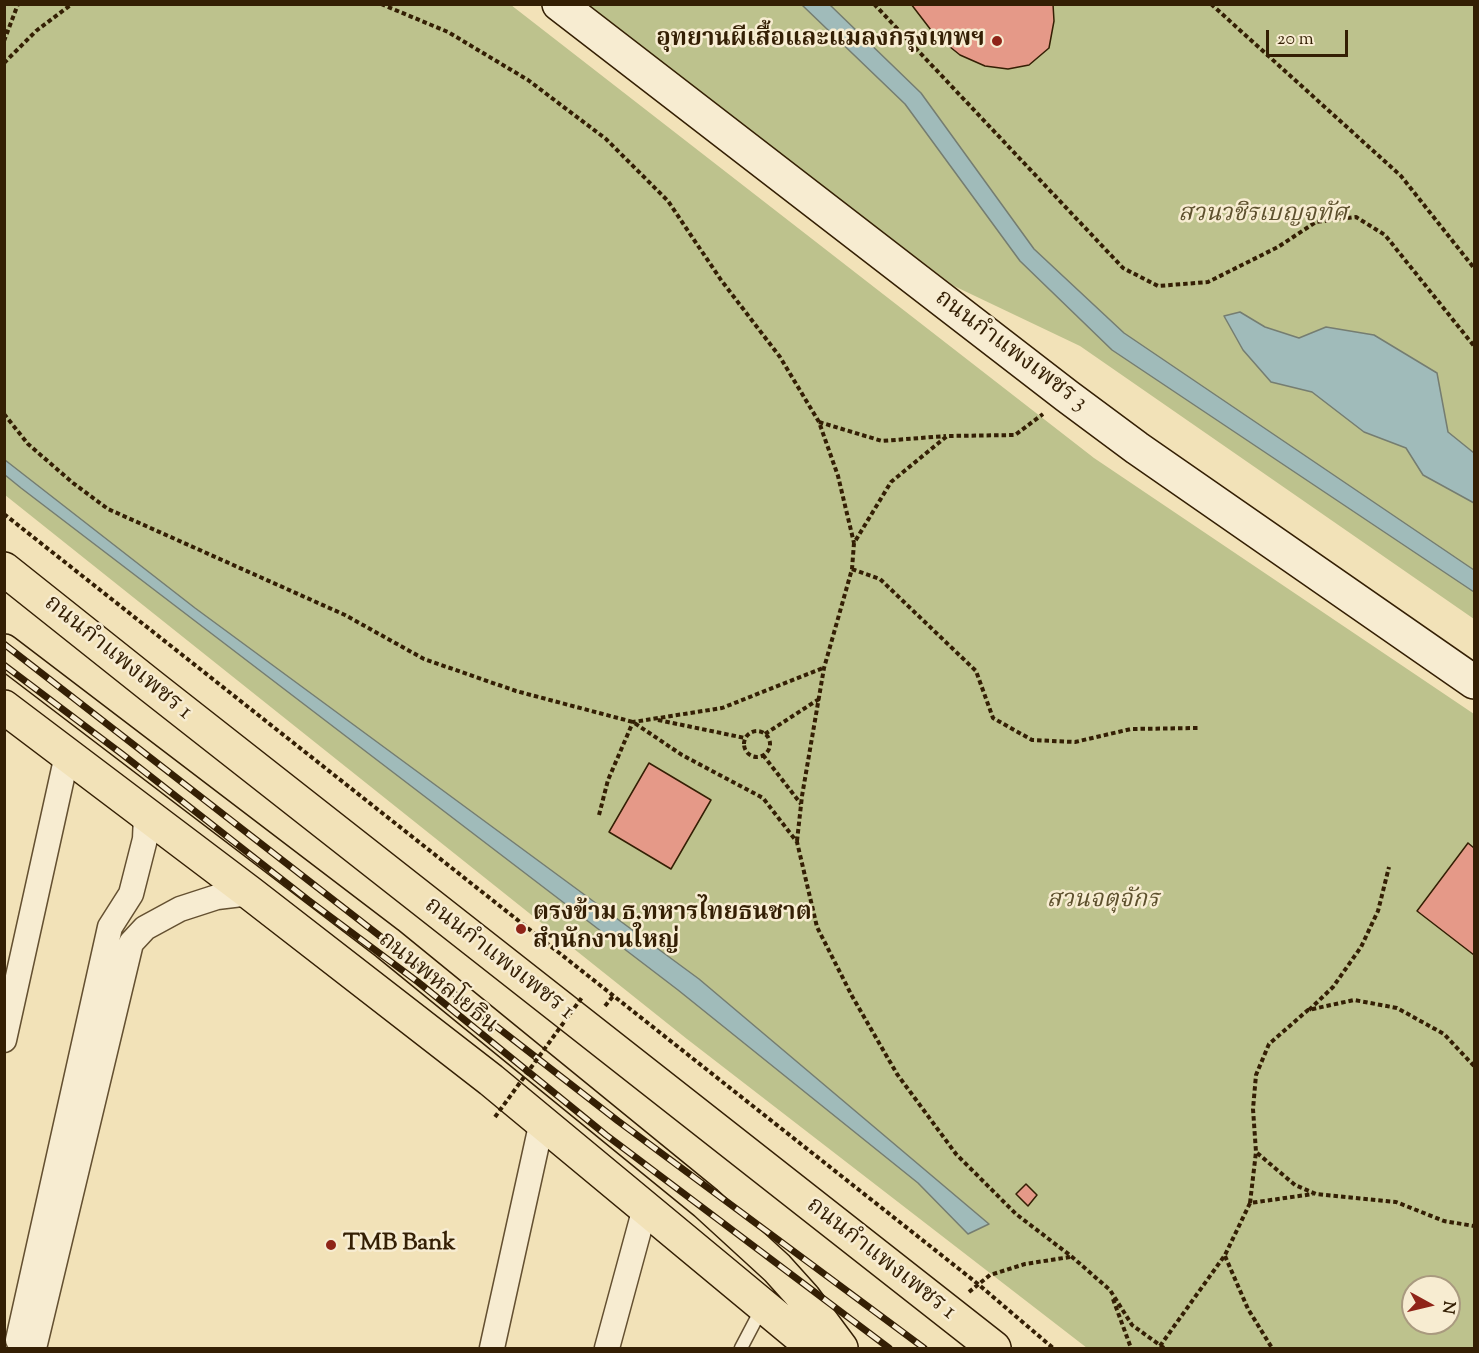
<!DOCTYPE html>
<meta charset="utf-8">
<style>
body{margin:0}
#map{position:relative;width:1479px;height:1353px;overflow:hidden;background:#f2e2b8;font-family:"Sorts Mill Goudy",serif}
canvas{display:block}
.frame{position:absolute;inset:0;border:6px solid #341f04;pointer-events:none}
.north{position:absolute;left:1401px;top:1275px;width:60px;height:60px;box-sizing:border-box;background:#f7ecd1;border:2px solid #a99a7f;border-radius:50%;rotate:98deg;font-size:16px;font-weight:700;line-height:24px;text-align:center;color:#341f04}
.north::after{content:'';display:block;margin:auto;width:21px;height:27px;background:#8f2418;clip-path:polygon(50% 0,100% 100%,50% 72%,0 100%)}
.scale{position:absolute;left:1266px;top:30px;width:82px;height:27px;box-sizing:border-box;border:3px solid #341f04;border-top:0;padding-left:8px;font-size:18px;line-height:21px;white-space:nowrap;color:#341f04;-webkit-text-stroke:4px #f7ecd1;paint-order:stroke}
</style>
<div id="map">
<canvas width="1479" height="1353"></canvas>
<div class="frame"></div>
<div class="north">N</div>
<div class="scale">20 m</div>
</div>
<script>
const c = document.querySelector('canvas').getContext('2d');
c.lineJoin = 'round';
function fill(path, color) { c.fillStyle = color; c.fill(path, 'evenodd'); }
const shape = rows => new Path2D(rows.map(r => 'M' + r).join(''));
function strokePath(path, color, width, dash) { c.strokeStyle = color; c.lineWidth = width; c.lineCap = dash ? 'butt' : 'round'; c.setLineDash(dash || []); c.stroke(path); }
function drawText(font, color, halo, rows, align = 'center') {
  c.font = font + ' "Sorts Mill Goudy","Noto Serif Thai",serif'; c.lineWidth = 5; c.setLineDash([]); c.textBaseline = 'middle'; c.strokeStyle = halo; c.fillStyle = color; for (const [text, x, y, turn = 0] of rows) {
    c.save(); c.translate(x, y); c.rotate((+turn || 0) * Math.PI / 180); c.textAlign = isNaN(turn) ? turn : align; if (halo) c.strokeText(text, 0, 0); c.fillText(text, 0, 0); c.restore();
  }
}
const green = shape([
 [4,5,511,5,1094,458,1474,714,1474,1348,1087,1348,687,1039,5,495],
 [1413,1287,1449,1287,1449,1323,1413,1323],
 [585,5,1474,5,1474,619,1080,346,954,286]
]);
const water = shape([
 [802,5,830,5,921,93,1034,249,1124,333,1474,570,1474,592,1112,350,1020,261,905,104,802,5],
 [1240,312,1265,327,1299,338,1326,327,1374,335,1437,373,1448,432,1474,453,1474,503,1423,475,1406,448,1364,432,1312,392,1271,382,1243,350,1224,316,1240,312],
 [5,460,195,608,699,979,989,1224,968,1234,918,1183,678,990,21,488,5,475,5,460]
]);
const building = shape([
 [911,4,1053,4,1054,21,1049,48,1029,65,1008,69,985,66,960,55,934,34,911,4],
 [649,763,711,800,671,869,609,832,649,763],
 [1468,843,1474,848,1474,955,1417,911,1468,843],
 [1026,1184,1037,1195,1028,1206,1016,1194,1026,1184]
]);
const path = shape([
 [381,4,448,32,528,80,606,139,668,201,721,280,780,357,819,422,838,476,854,543],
 [874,4,1123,268,1158,286,1208,282,1278,247,1316,222,1356,217,1385,235,1474,346],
 [1211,4,1401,176,1474,268],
 [4,41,18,4],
 [4,63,36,31,72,4],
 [4,414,28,444,73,483,108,509,345,615,424,659,516,691,633,722,682,755,763,798,797,842,817,927,852,996,897,1074,956,1154,1016,1214,1071,1256,1110,1290,1132,1325,1164,1348],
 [819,422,882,441,946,436],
 [4,514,978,1284,1053,1348],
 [852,569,880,579,976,671,993,718,1032,740,1075,742,1131,729,1198,728],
 [658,720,745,738],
 '744 744a13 13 0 1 1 26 0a13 13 0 1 1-26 0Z',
 [765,734,819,699],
 [763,755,801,804],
 [599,815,608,780,633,722,722,708,823,668],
 [797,841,802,796,824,668,852,569,854,543,891,482,947,436,1015,435,1043,414],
 [605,1006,614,995],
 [1309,1010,1333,987,1361,947,1378,911,1389,867],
 [1474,1066,1444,1034,1397,1008,1354,1000,1308,1010,1269,1044,1256,1075,1253,1109,1256,1152,1295,1185,1316,1194,1396,1202,1444,1221,1474,1226],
 [1250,1203,1256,1152],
 [1225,1256,1248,1309,1272,1348],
 [969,1292,990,1275,1025,1264,1070,1257],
 [1113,1299,1131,1348],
 [1160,1346,1225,1255,1250,1203,1313,1194]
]);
const lane = shape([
 [741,1348,762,1308]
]);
const street = shape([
 [4,1040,67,755],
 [18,1340,110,927,131,894,145,839,146,816],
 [35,1344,131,943,145,928,180,909,217,897,250,893],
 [492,1348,542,1121],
 [607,1348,645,1208]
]);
const secondary = shape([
 [559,4,1067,396,1137,448,1474,682]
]);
const primary = shape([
 [4,569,151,686,994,1348],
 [4,651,387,943,706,1203,777,1268,804,1298,841,1348],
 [4,707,250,893,491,1080,814,1348]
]);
const rail = shape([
 [4,644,618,1121,924,1348],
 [4,665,122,754,308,900,418,982,606,1135,889,1348]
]);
const pathBridge = shape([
 [495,1117,583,996]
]);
const markers = [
 [997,41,6,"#8f2418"],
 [521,929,6,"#8f2418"],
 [331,1245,6,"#8f2418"]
];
const poiNames = [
 ["อุทยานผีเสื้อและแมลงกรุงเทพฯ",985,41,"right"],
 ["ตรงข้าม ธ.ทหารไทยธนชาต",533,915],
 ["สำนักงานใหญ่",533,943],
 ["TMB Bank",343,1245]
];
const parkNames = [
 ["สวนวชิรเบญจทัศ",1263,216],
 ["สวนจตุจักร",1103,902]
];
const streetNames = [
 ["ถนนกำแพงเพชร 3",1010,352,37],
 ["ถนนกำแพงเพชร 1",117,659,39],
 ["ถนนกำแพงเพชร 1",498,960,38],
 ["ถนนพหลโยธิน",437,984,39],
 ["ถนนกำแพงเพชร 1",880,1260,38]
];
fill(green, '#bdc28d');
fill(water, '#a0bbba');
strokePath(water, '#757d71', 1.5);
fill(building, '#e59988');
strokePath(building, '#341f04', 1.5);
strokePath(lane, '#645031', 15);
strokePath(street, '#645031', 27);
strokePath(secondary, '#341f04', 36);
strokePath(primary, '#341f04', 36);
strokePath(path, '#341f04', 4, [4.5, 3]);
strokePath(lane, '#f7ecd1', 12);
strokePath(street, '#f7ecd1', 24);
strokePath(secondary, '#f7ecd1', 33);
strokePath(primary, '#f2e2b8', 33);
strokePath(rail, '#341f04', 7);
strokePath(rail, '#f7ecd1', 4.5, [14]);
strokePath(pathBridge, '#341f04', 4, [4.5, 3]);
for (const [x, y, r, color] of markers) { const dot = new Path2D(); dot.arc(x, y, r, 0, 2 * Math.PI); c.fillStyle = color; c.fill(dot); strokePath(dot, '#f7ecd1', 2); }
drawText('bold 24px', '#341f04', '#f7ecd1', poiNames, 'left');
drawText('italic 24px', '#5d502d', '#f7ecd1', parkNames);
drawText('24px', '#341f04', '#f7ecd1', streetNames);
</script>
